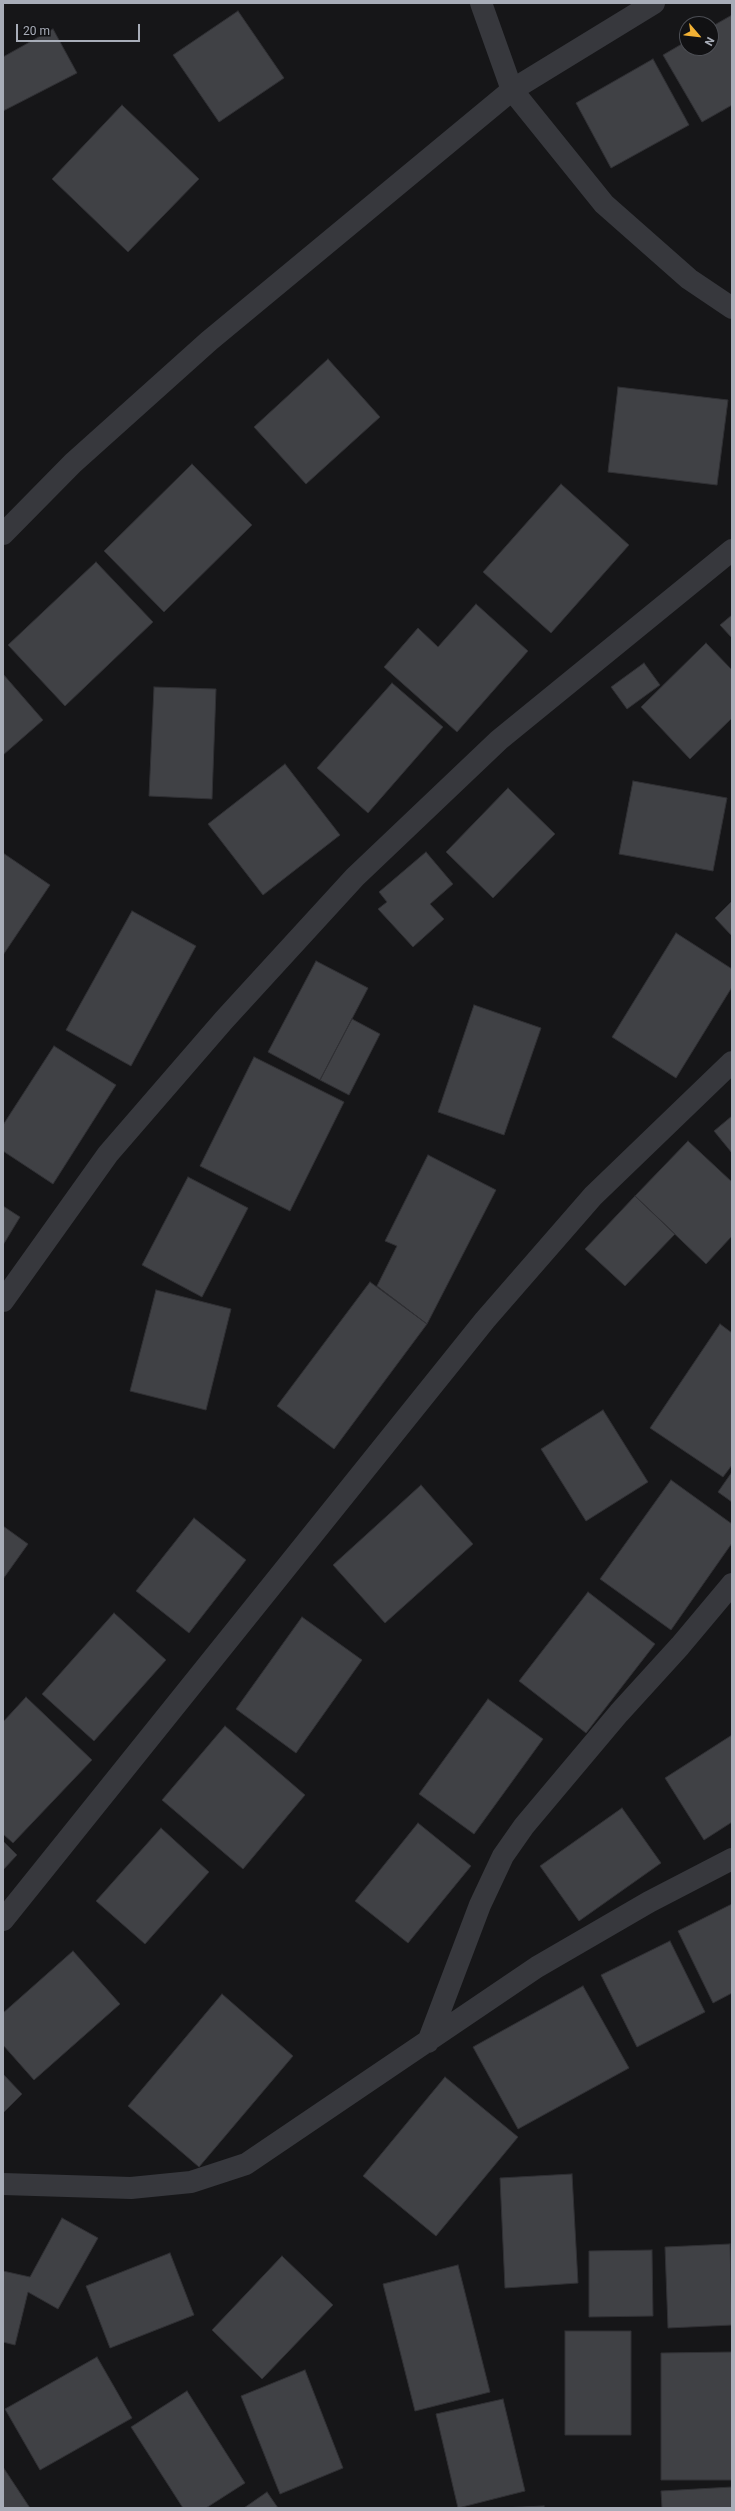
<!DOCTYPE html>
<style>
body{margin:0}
#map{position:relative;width:735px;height:2511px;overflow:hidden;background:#161618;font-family:Roboto,sans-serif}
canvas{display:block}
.frame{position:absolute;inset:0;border:4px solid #a8adb8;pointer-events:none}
.north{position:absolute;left:679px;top:16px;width:40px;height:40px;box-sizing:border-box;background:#111113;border:1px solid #4d4f55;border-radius:50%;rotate:118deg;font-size:11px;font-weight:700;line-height:16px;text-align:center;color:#a8adb8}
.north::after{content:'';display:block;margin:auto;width:14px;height:18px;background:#f2b134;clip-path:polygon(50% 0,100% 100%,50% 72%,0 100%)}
.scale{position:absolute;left:16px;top:24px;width:124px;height:18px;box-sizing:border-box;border:2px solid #a8adb8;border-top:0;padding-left:5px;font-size:12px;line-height:14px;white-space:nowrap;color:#a8adb8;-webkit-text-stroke:3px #111113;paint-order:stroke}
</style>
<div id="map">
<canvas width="735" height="2511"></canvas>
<div class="frame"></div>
<div class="north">N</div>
<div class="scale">20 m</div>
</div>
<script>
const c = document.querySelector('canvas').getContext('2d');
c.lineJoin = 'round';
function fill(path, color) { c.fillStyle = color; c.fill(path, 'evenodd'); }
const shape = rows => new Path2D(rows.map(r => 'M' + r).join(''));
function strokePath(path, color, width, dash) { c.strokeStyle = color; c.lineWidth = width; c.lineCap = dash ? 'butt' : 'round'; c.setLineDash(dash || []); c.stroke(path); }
const building = shape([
 [238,11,284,78,219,122,173,55,238,11],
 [732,15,732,105,702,122,663,55,687,41,687,48,711,48,711,27,732,15],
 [53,29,77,73,3,111,3,57,53,29],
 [653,59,689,125,611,168,576,103,653,59],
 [122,105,199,179,128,252,52,179,122,105],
 [328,359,380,417,306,484,254,427,328,359],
 [618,387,728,400,717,485,608,472,618,387],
 [192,464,252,525,164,612,104,551,192,464],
 [561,484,629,545,551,633,483,572,561,484],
 [96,562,153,622,65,706,8,645,96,562],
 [476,604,528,651,457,732,384,667,418,628,438,647,476,604],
 [732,615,732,638,720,625,732,615],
 [706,643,732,670,732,718,690,759,641,707,706,643],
 [644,663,660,685,627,709,611,687,644,663],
 [3,674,43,720,3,755,3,674],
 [392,683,443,727,368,813,317,768,392,683],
 [154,687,216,689,212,799,149,796,154,687],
 [285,764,340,835,263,895,208,824,285,764],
 [633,781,727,798,713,871,619,854,633,781],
 [508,788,555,834,493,898,446,852,508,788],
 [426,852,453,884,430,904,444,919,413,947,378,909,387,902,379,892,426,852],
 [3,853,50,885,3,955,3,853],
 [732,901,732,936,715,918,732,901],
 [132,911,196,946,131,1066,66,1030,132,911],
 [676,933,732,969,732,987,676,1078,612,1037,676,933],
 [316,961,368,988,320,1080,268,1052,316,961],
 [474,1005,541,1028,504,1135,438,1112,474,1005],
 [352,1019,380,1034,349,1095,320,1080,352,1019],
 [54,1046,116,1085,53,1184,3,1151,3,1125,54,1046],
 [254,1057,344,1102,290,1211,200,1166,254,1057],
 [732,1116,732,1153,714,1131,732,1116],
 [688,1141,732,1182,732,1236,706,1264,635,1196,688,1141],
 [428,1155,496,1190,427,1324,377,1286,397,1246,385,1241,428,1155],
 [188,1177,248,1208,202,1297,142,1265,188,1177],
 [635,1196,675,1234,625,1286,585,1249,635,1196],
 [3,1206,20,1217,3,1245,3,1206],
 [370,1282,427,1324,334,1449,277,1406,370,1282],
 [156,1290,231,1309,206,1410,130,1391,156,1290],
 [720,1324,732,1333,732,1465,723,1477,650,1428,720,1324],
 [603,1410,648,1482,586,1521,541,1449,603,1410],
 [732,1472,732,1502,718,1492,732,1472],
 [671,1480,732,1524,732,1543,671,1630,600,1579,671,1480],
 [421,1485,473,1544,385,1623,333,1565,421,1485],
 [194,1518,246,1560,189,1633,136,1591,194,1518],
 [3,1526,28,1544,3,1579,3,1526],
 [588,1592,655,1644,586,1733,519,1681,588,1592],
 [114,1613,166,1660,94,1741,42,1694,114,1613],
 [302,1617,362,1660,296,1753,236,1709,302,1617],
 [26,1697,92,1760,13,1843,3,1834,3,1722,26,1697],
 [488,1699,543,1739,474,1834,419,1794,488,1699],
 [225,1726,305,1795,243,1869,162,1800,225,1726],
 [732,1735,732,1822,704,1840,665,1778,732,1735],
 [622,1808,661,1863,579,1921,540,1866,622,1808],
 [418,1823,471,1866,408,1943,355,1901,418,1823],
 [161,1828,209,1872,145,1944,96,1901,161,1828],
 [3,1841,17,1855,3,1870,3,1841],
 [732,1904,732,1993,713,2003,678,1931,732,1904],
 [670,1941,705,2012,637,2047,601,1975,670,1941],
 [73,1951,120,2004,34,2080,3,2045,3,2013,73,1951],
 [583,1986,629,2068,518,2129,473,2047,583,1986],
 [222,1994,293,2056,199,2167,128,2106,222,1994],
 [3,2074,22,2094,3,2113,3,2074],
 [445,2077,518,2137,436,2236,363,2176,445,2077],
 [572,2174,578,2283,505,2288,500,2178,572,2174],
 [62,2218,98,2238,58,2309,28,2292,15,2345,3,2342,3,2271,30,2277,62,2218],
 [730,2244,732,2325,668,2328,665,2247,730,2244],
 [652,2250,653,2316,589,2317,589,2251,652,2250],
 [170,2253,194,2315,110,2348,86,2286,170,2253],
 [282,2256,333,2305,262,2379,212,2330,282,2256],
 [458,2265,490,2392,415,2411,383,2284,458,2265],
 [565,2331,631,2331,631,2435,565,2435,565,2331],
 [732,2352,732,2480,661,2480,661,2353,732,2352],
 [97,2357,132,2418,40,2470,5,2409,97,2357],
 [305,2370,343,2468,280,2494,241,2396,305,2370],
 [187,2391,245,2483,206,2508,183,2508,131,2427,187,2391],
 [503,2399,525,2491,458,2508,436,2414,503,2399],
 [3,2467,30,2508,3,2508,3,2467],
 [732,2487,732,2508,662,2508,661,2491,732,2487],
 [267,2492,278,2508,244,2508,267,2492],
 [544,2506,544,2508,501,2508,544,2506]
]);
const minor = shape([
 [481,3,512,90,604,204,689,279,732,308],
 [3,534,73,463,209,341,512,90,654,3],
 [3,1301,108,1154,224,1020,355,877,499,740,732,550],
 [3,1920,485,1320,593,1196,732,1062],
 [428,2042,480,1905,503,1856,524,1826,619,1713,680,1646,732,1584],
 [3,2184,131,2188,191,2182,246,2164,537,1967,649,1902,732,1859]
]);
fill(building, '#404145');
strokePath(building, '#303034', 1);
strokePath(minor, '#37383d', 22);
</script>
